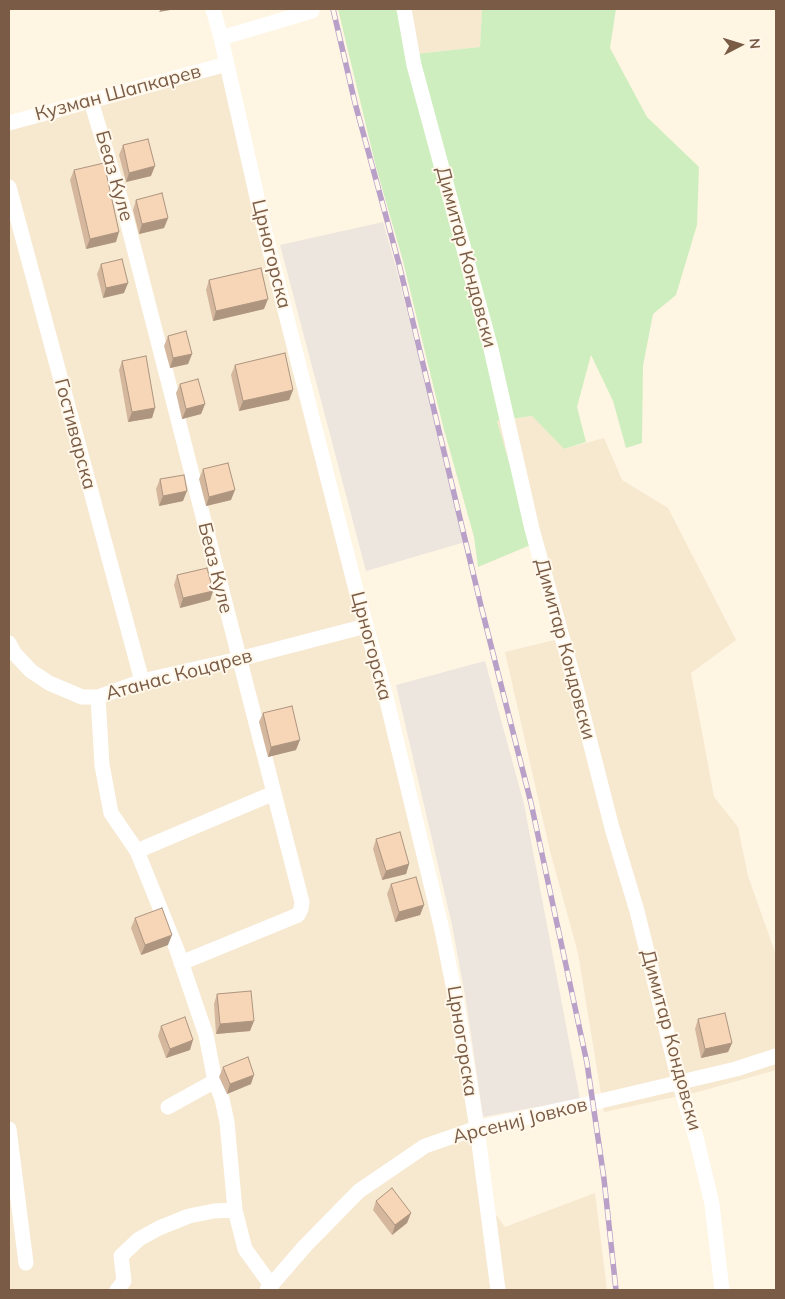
<!DOCTYPE html>
<meta charset="utf-8">
<style>
body{margin:0}
#map{position:relative;width:785px;height:1299px;overflow:hidden;background:#fff5e3;font-family:Mulish,sans-serif}
canvas{display:block}
.frame{position:absolute;inset:0;border:10px solid #795b46;pointer-events:none}
.north{position:absolute;left:715px;top:20px;width:50px;height:50px;-webkit-text-stroke:4px #fff8eb;paint-order:stroke;rotate:85deg;font-size:14px;font-weight:700;line-height:20px;text-align:center;color:#795b46}
.north::after{content:'';display:block;margin:auto;width:18px;height:22px;background:#795b46;clip-path:polygon(50% 0,100% 100%,50% 72%,0 100%)}
</style>
<div id="map">
<canvas width="785" height="1299"></canvas>
<div class="frame"></div>
<div class="north">N</div>
</div>
<script>
const c = document.querySelector('canvas').getContext('2d');
c.lineJoin = 'round';
function fill(path, color) { c.fillStyle = color; c.fill(path, 'evenodd'); }
const shape = rows => new Path2D(rows.map(r => 'M' + r).join(''));
function strokePath(path, color, width, dash) { c.strokeStyle = color; c.lineWidth = width; c.lineCap = dash ? 'butt' : 'round'; c.setLineDash(dash || []); c.stroke(path); }
function drawText(font, color, halo, rows, align = 'center') {
  c.font = font + ' Mulish,sans-serif'; c.lineWidth = 4; c.setLineDash([]); c.textBaseline = 'middle'; c.strokeStyle = halo; c.fillStyle = color; for (const [text, x, y, turn = 0] of rows) {
    c.save(); c.translate(x, y); c.rotate((+turn || 0) * Math.PI / 180); c.textAlign = isNaN(turn) ? turn : align; if (halo) c.strokeText(text, 0, 0); c.fillText(text, 0, 0); c.restore();
  }
}
const residential = shape([
 [398,9,482,9,480,47,406,55],
 [227,64,419,837,488,1204,505,1227,595,1193,607,1290,9,1290,9,123],
 [532,416,564,449,604,438,622,480,668,508,736,640,691,673,714,797,738,827,748,876,776,955,776,1070,698,1092,604,1112,578,953,550,851,505,652,559,639,533,544,497,421]
]);
const industrial = shape([
 [383,222,395,264,465,542,366,571,280,245],
 [485,661,524,804,580,1099,483,1117,466,1001,452,925,396,685]
]);
const green = shape([
 [338,9,398,9,406,55,480,47,482,9,616,9,610,48,647,117,699,167,697,225,676,295,653,314,643,366,642,443,626,448,613,401,591,355,577,407,586,442,564,449,532,416,497,421,533,544,478,567,474,537,443,426,403,261,376,167]
]);
const street = shape([
 [213,9,221,38,264,228,355,586,386,697,442,930,457,1005,477,1128,498,1290],
 [404,9,414,65,491,349,532,529,576,687,612,828,637,911,679,1081,697,1141,712,1204,722,1290],
 [221,38,312,11],
 [91,101,126,217,302,902,301,909,298,915,181,963],
 [9,123,227,64],
 [9,187,142,681],
 [9,643,15,654,31,671,49,683,82,697,98,697,142,681,239,659,366,626],
 [98,697,102,765,111,813,137,851,177,950,206,1035,215,1081,222,1099,227,1122,235,1210,245,1249,271,1285],
 [137,851,274,793],
 [168,1107,215,1081],
 [9,1129,26,1263],
 [117,1290,124,1281,121,1256,139,1239,159,1228,189,1216,214,1211,235,1210],
 [267,1290,305,1246,359,1191,425,1146,477,1128,592,1103,736,1069,776,1056]
]);
const rail = shape([
 [333,9,355,103,399,264,481,606,531,803,587,1063,604,1179,616,1290]
]);
const wall = shape([
 [123,145,151,176,126,182,119,155],
 [74,170,116,242,86,249,70,180],
 [136,200,168,218,164,228,139,234,133,210],
 [101,264,124,293,103,298,97,274],
 [209,280,264,309,213,321,206,290],
 [168,336,192,354,188,364,170,368,164,346],
 [122,361,155,408,152,418,128,422,119,370],
 [235,365,293,390,289,400,239,411,231,375],
 [180,384,205,404,201,414,182,419,176,393],
 [203,469,231,500,206,506,199,479],
 [160,479,183,501,159,506,156,489],
 [177,575,213,591,210,600,180,608,174,585],
 [263,713,296,750,268,757,259,722],
 [376,839,409,864,406,874,382,880,373,849],
 [391,884,424,905,420,915,395,922,387,894],
 [135,918,168,945,141,955,131,928],
 [217,994,250,1031,216,1034,214,1004],
 [698,1019,732,1043,728,1052,701,1058,695,1029],
 [161,1026,190,1050,166,1058,158,1036],
 [223,1067,251,1084,227,1094,219,1077],
 [376,1201,411,1213,407,1223,392,1235,373,1210]
]);
const shadedWall = shape([
 [161,9,176,9,159,12],
 [155,166,151,176,126,182,129,173],
 [168,218,164,228,139,234,142,224],
 [119,232,116,242,86,249,90,239],
 [128,283,124,293,103,298,106,288],
 [268,299,264,309,213,321,216,311],
 [192,354,188,364,170,368,173,358],
 [293,390,289,400,239,411,243,401],
 [205,404,201,414,182,419,186,409],
 [155,408,152,418,128,422,132,412],
 [235,490,231,500,206,506,209,497],
 [187,491,183,501,159,506,163,496],
 [213,591,210,600,180,608,183,598],
 [300,740,296,750,268,757,271,747],
 [409,864,406,874,382,880,386,871],
 [424,905,420,915,395,922,399,912],
 [172,935,168,945,141,955,145,945],
 [254,1021,250,1031,216,1034,220,1024],
 [193,1040,190,1050,166,1058,170,1049],
 [732,1043,728,1052,701,1058,705,1049],
 [254,1075,251,1084,227,1094,230,1084],
 [411,1213,407,1223,392,1235,395,1225]
]);
const building = shape([
 [148,139,155,166,129,173,123,145,148,139],
 [104,163,119,232,90,239,74,170,104,163],
 [162,193,168,218,142,224,136,200,162,193],
 [122,259,128,283,106,288,101,264,122,259],
 [261,268,268,299,216,311,209,280,261,268],
 [186,331,192,354,173,358,168,336,186,331],
 [285,353,293,390,243,401,235,365,285,353],
 [146,356,155,408,132,412,122,361,146,356],
 [198,379,205,404,186,409,180,384,198,379],
 [228,463,235,490,209,497,203,469,228,463],
 [184,475,187,491,163,496,160,479,184,475],
 [207,568,213,591,183,598,177,575,207,568],
 [292,706,300,740,271,747,263,713,292,706],
 [400,832,409,864,386,871,376,839,400,832],
 [416,877,424,905,399,912,391,884,416,877],
 [162,908,172,935,145,945,135,918,162,908],
 [251,991,254,1021,220,1024,217,994,251,991],
 [725,1013,732,1043,705,1049,698,1019,725,1013],
 [185,1017,193,1040,170,1049,161,1026,185,1017],
 [248,1057,254,1075,230,1084,223,1067,248,1057],
 [392,1188,411,1213,395,1225,376,1201,392,1188]
]);
const streetNames = [
 ["Кузман Шапкарев",118,93,-15],
 ["Беаз Куле",114,176,74],
 ["Црногорска",271,254,76],
 ["Димитар Кондовски",466,257,75],
 ["Гостиварска",75,434,75],
 ["Беаз Куле",215,568,76],
 ["Црногорска",371,646,75],
 ["Димитар Кондовски",565,649,75],
 ["Атанас Коцарев",179,675,-15],
 ["Димитар Кондовски",671,1040,75],
 ["Црногорска",462,1041,81],
 ["Арсениј Јовков",520,1121,-14]
];
fill(residential, '#f7e8d0');
fill(industrial, '#ede6de');
fill(green, '#cfeebf');
strokePath(street, '#fff', 15);
strokePath(rail, '#b9a0c9', 5.5);
strokePath(rail, '#fff8eb', 4, [11]);
fill(wall, '#d4b79d');
fill(shadedWall, '#ad9580');
fill(building, '#f7d5b7');
strokePath(building, '#ad9580', 1);
drawText('19px', '#795b46', '#fff8eb', streetNames);
</script>
